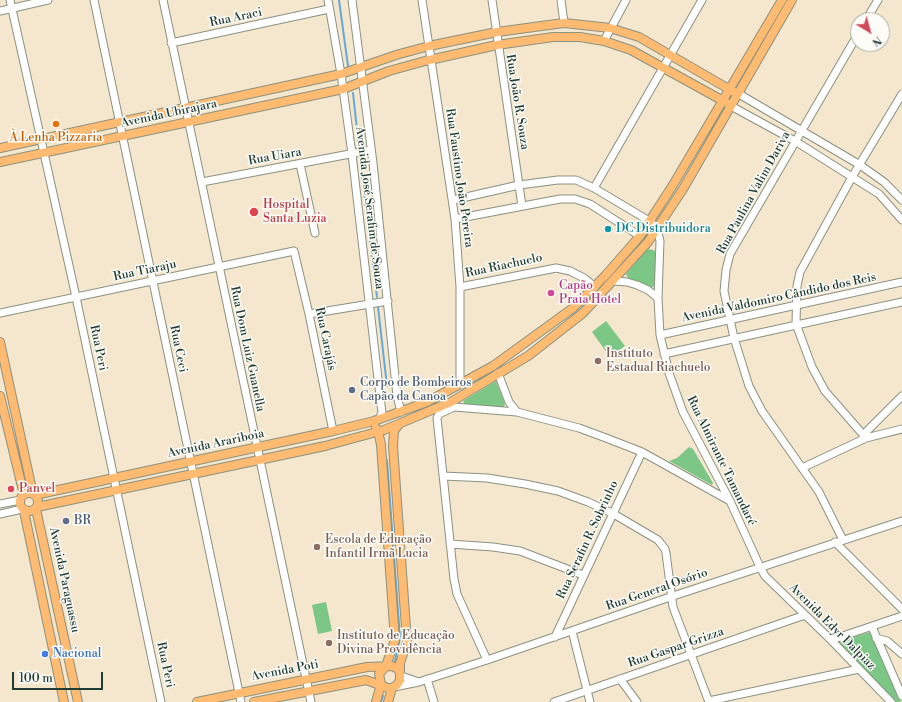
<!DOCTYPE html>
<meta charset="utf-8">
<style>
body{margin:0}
#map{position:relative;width:902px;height:702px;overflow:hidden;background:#f5e6ce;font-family:"Libre Bodoni",serif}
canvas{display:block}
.north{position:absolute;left:850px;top:12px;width:40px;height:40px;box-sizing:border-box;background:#fdfcf7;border:1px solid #a4b0a9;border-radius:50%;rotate:143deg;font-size:11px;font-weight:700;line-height:16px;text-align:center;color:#1f3d34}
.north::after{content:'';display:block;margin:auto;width:14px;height:18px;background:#d1495b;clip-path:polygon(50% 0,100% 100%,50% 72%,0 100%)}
.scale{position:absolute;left:12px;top:672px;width:91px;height:18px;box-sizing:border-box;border:2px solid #1f3d34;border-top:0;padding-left:5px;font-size:12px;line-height:14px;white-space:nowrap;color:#1f3d34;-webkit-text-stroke:3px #fdfcf7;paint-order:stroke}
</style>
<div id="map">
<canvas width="902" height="702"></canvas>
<div class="north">N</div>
<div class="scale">100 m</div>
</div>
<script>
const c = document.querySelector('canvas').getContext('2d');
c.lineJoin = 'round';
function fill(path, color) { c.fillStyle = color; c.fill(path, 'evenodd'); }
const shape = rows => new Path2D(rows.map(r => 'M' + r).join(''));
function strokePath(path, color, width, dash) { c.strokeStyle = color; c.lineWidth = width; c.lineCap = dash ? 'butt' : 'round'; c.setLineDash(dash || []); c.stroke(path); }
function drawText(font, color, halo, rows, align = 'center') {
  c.font = font + ' "Libre Bodoni",serif'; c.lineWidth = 3; c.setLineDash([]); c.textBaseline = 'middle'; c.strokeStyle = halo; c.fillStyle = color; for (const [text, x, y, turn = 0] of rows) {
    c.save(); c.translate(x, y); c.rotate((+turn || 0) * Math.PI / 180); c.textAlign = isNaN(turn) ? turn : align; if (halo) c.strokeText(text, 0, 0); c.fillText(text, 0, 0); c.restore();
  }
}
const green = shape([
 [647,249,654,250,656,253,656,285,651,288,629,280,626,274],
 [606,321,625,346,610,357,592,332],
 [496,381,505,404,503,408,466,406,464,403,463,401],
 [689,447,693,449,713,483,712,485,669,461,677,458],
 [326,602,332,631,318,634,312,605],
 [870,632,901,702,896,702,837,642]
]);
const stream = shape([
 [339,0,348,66],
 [353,93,359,148],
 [360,158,377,297],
 [378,307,387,386],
 [387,460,400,638,395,661],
 [381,702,383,696]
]);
const minor = shape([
 [10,0,76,297,161,702],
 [94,0,241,702],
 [163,0,311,702],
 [328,0,341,74,352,154,382,413,379,419],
 [352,0,373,163,397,396,401,412],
 [422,0,455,219,460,287,460,377,462,385],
 [492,0,522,206],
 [561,0,564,23],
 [0,11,48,0],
 [866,20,878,0],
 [604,41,626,0],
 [171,43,329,9],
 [739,94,860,165,884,182,902,200],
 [731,106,795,141,879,194,902,220],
 [300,164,315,233],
 [202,182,371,150],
 [594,188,702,0],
 [453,200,519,185,558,180,576,180,594,188,651,222,657,229,660,241,658,298,660,335,669,373,683,412,730,501,760,567,765,576,831,640,891,702],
 [455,219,560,199,575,199,590,204,640,236],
 [614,281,627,282,637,285,648,290,658,298],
 [460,287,556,268,570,271,584,278,595,287],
 [0,313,294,251,309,314,333,431],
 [309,314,388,301],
 [660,335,902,282],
 [664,354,902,302],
 [498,373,509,402,517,412],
 [451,402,454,407,517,412,579,428,606,438,642,452,730,501],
 [454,407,439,414,437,418,454,579,457,594,487,660],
 [863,435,902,396],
 [866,438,825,391,812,367,796,324,797,286,800,272,852,177,902,94],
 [802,468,866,438,902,429],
 [443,476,487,478,525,484,558,491,588,502,612,513,658,540,665,549,666,553,673,607,709,702],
 [0,504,20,500],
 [0,514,22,509],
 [843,540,819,492,762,411,749,386,734,338,724,291,726,270,730,254,858,34],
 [835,542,902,609],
 [450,544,493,547,520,551,583,575],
 [872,627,902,696],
 [572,631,590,702],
 [555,637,642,452],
 [876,638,887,641,902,654],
 [831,640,902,616],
 [401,676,419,682],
 [427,679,434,702],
 [620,679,637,702],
 [394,687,419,682,487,660,670,597,902,521],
 [709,701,859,669],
 [554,702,805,615]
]);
const major = shape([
 [0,148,341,74,396,55,429,46,497,32,564,23,610,28,639,37,734,92],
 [0,162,343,89,389,71,425,61,497,45,553,37,580,37,604,41,631,50,727,103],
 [0,342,33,494],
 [0,396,24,495],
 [376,428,379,435,381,445,395,640,386,666,379,674,381,684,376,702],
 '20 502a9 9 0 1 1 18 0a9 9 0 1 1-18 0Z',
 [35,495,333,431,374,421,427,402,493,366,573,308,605,276,640,236,673,185,782,0],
 [37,507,325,446,384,430,451,402,528,356,583,313,648,242,683,189,792,0],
 [36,509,78,702],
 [24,511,64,702],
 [197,702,367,667,392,666,398,669,400,673],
 [254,702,366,680,388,688,392,688],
 [388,702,392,688,397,685,400,680,400,663,407,642,393,446,394,431,399,424]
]);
const markers = [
 [56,124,4,"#e8710a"],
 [254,212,5,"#e0444e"],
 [608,229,4,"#0f9aa8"],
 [551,293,4,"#d1479c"],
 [598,361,4,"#8d6e63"],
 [352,390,4,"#5c6f8a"],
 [11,489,4,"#e0444e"],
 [66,521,4,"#5c6f8a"],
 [317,547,4,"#8d6e63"],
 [329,643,4,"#8d6e63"],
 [45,654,4,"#3f7fe0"]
];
const streetNames = [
 ["Rua Araci",236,18,-12],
 ["Rua João R. Souza",517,102,81],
 ["Avenida Ubirajara",169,114,-12],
 ["Rua Uiara",275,157,-10],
 ["Rua Faustino João Pereira",459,178,82],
 ["Rua Paulina Valim Dariva",754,193,-61],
 ["Avenida José Serafim de Souza",369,208,83],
 ["Rua Riachuelo",504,266,-12],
 ["Rua Tiaraju",145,271,-12],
 ["Avenida Valdomiro Cândido dos Reis",779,298,-12],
 ["Rua Carajás",325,339,78],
 ["Rua Peri",98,348,78],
 ["Rua Ceci",178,349,78],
 ["Rua Dom Luiz Guanella",247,349,78],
 ["Avenida Arariboia",216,444,-12],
 ["Rua Almirante Tamandaré",721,461,64],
 ["Rua Serafin R. Sobrinho",588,540,-65],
 ["Avenida Paraguassu",64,580,78],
 ["Rua General Osório",657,590,-19],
 ["Avenida Edyr Dalpiaz",832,627,45],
 ["Rua Gaspar Grizza",676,648,-19],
 ["Rua Peri",165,665,78],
 ["Avenida Poti",285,671,-11]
];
const foodNames = [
 ["À Lenha Pizzaria",56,138]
];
const healthNames = [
 ["Hospital",263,205],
 ["Santa Luzia",263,219],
 ["Panvel",19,489]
];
const cultureNames = [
 ["DC Distribuidora",616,229]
];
const hotelNames = [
 ["Capão",559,286],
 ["Praia Hotel",559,300]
];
const educationNames = [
 ["Instituto",606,354],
 ["Estadual Riachuelo",606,368],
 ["Escola de Educação",325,540],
 ["Infantil Irmã Lucia",325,554],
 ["Instituto de Educação",337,636],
 ["Divina Providência",337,650]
];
const serviceNames = [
 ["Corpo de Bombeiros",360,383],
 ["Capão da Canoa",360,397],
 ["BR",74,521]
];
const shopNames = [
 ["Nacional",53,654]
];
fill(green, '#7cc785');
strokePath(stream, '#63a9d9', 2);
strokePath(minor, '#8a9281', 9);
strokePath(major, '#8a9281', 10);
strokePath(minor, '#fff', 7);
strokePath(major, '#febb71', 8);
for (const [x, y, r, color] of markers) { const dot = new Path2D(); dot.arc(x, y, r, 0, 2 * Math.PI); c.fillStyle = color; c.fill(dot); strokePath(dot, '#fdfcf7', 1.5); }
drawText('12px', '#1f3d34', '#fdfcf7', streetNames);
drawText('12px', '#c56008', '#fdfcf7', foodNames);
drawText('12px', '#be3a42', '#fdfcf7', healthNames, 'left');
drawText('12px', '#0d838f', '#fdfcf7', cultureNames, 'left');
drawText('12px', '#b23c85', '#fdfcf7', hotelNames, 'left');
drawText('12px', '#785e54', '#fdfcf7', educationNames, 'left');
drawText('12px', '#4e5e75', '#fdfcf7', serviceNames, 'left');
drawText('12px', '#366cbe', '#fdfcf7', shopNames, 'left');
</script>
